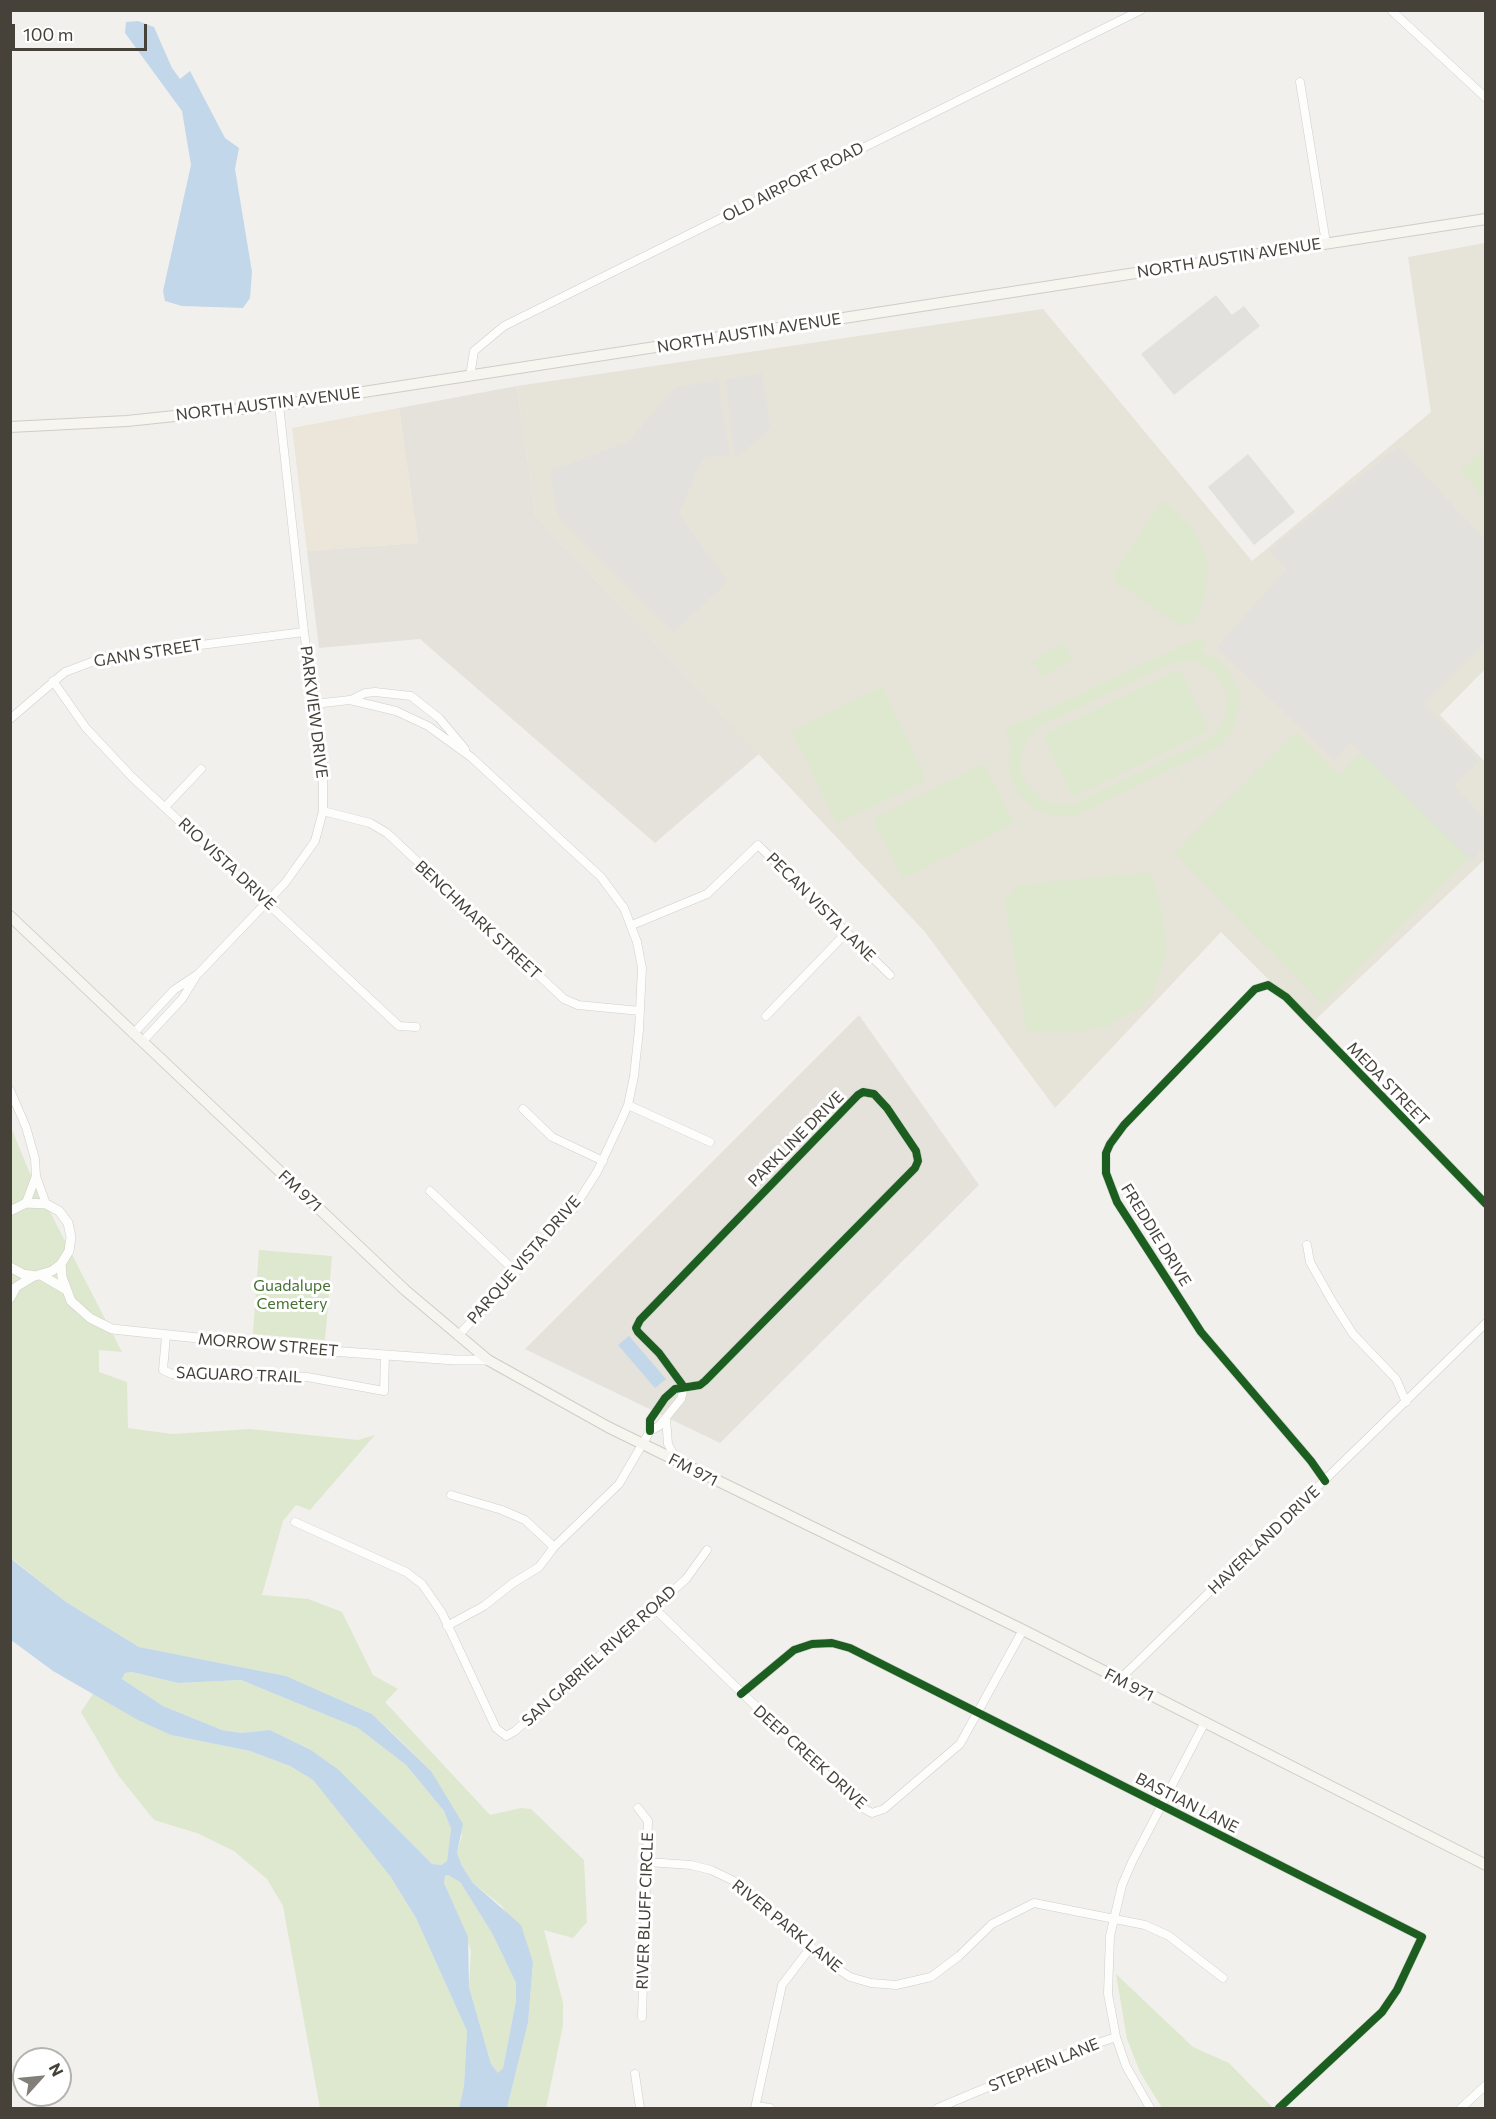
<!DOCTYPE html>
<style>
body{margin:0}
#map{position:relative;width:1496px;height:2119px;overflow:hidden;background:#f1f0ec;font-family:Commissioner,sans-serif}
canvas{display:block}
.frame{position:absolute;inset:0;border:12px solid #464239;pointer-events:none}
.north{position:absolute;left:12px;top:2047px;width:60px;height:60px;box-sizing:border-box;background:#fff;border:2px solid #b5b3b0;border-radius:50%;rotate:63deg;font-size:16px;font-weight:700;line-height:24px;text-align:center;color:#464239}
.north::after{content:'';display:block;margin:auto;width:21px;height:27px;background:#827f78;clip-path:polygon(50% 0,100% 100%,50% 72%,0 100%)}
.scale{position:absolute;left:12px;top:24px;width:135px;height:27px;box-sizing:border-box;border:3px solid #464239;border-top:0;padding-left:8px;font-size:18px;line-height:21px;white-space:nowrap;color:#464239;-webkit-text-stroke:4px #fff;paint-order:stroke}
</style>
<div id="map">
<canvas width="1496" height="2119"></canvas>
<div class="frame"></div>
<div class="north">N</div>
<div class="scale">100 m</div>
</div>
<script>
const c = document.querySelector('canvas').getContext('2d');
c.lineJoin = 'round';
function fill(path, color) { c.fillStyle = color; c.fill(path, 'evenodd'); }
const shape = rows => new Path2D(rows.map(r => 'M' + r).join(''));
function strokePath(path, color, width, dash) { c.strokeStyle = color; c.lineWidth = width; c.lineCap = dash ? 'butt' : 'round'; c.setLineDash(dash || []); c.stroke(path); }
function drawText(font, color, halo, rows, align = 'center') {
  c.font = font + ' Commissioner,sans-serif'; c.lineWidth = 6; c.setLineDash([]); c.textBaseline = 'middle'; c.strokeStyle = halo; c.fillStyle = color; for (const [text, x, y, turn = 0] of rows) {
    c.save(); c.translate(x, y); c.rotate((+turn || 0) * Math.PI / 180); c.textAlign = isNaN(turn) ? turn : align; if (halo) c.strokeText(text, 0, 0); c.fillText(text, 0, 0); c.restore();
  }
}
const residential = shape([
 [517,386,536,516,759,754,655,843,420,639,319,648,307,551,418,543,399,408],
 [859,1015,979,1185,720,1443,525,1349]
]);
const commercial = shape([
 [399,408,418,543,307,551,292,428]
]);
const education = shape([
 [1485,243,1485,669,1440,715,1485,762,1485,859,1312,1023,1221,932,1055,1108,925,932,536,516,517,386,1043,309,1252,561,1431,412,1408,257]
]);
const green = shape([
 [1485,449,1485,498,1461,470],
 [1162,501,1178,513,1194,531,1204,551,1207,568,1206,590,1200,610,1194,621,1181,626,1116,582,1114,574],
 [1202,636,1207,646,1199,651,1213,657,1229,671,1238,690,1240,701,1232,732,1218,747,1076,815,1055,816,1045,813,1035,809,1019,795,1010,775,1009,754,1012,744,1004,730],
 [1183,661,1200,663,1214,672,1227,693,1226,718,1211,738,1073,804,1048,803,1029,788,1021,773,1021,756,1026,740,1037,728,1167,665],
 [1063,643,1073,659,1043,677,1033,661],
 [1179,669,1209,731,1073,797,1043,735],
 [882,687,927,780,837,824,792,731],
 [1296,732,1339,775,1368,746,1474,853,1322,1004,1174,853],
 [984,764,1014,824,903,878,873,819],
 [1152,872,1162,914,1167,951,1154,991,1141,1007,1105,1027,1074,1032,1027,1032,1005,901,1018,885],
 [10,1125,28,1169,122,1352,99,1350,99,1372,127,1382,128,1428,172,1434,250,1429,358,1440,375,1435,310,1510,296,1505,283,1521,262,1595,308,1599,342,1612,373,1675,398,1689,385,1702,490,1815,521,1808,531,1809,584,1860,587,1922,573,1938,544,1930,563,2003,563,2025,546,2108,507,2108,528,2023,533,1962,502,1906,473,1883,462,1866,457,1853,462,1835,431,1771,399,1739,372,1714,286,1676,139,1647,66,1602,11,1558],
 [259,1250,332,1256,325,1340,253,1334],
 [132,1672,178,1683,241,1680,358,1728,406,1765,444,1811,451,1829,447,1861,440,1865,432,1864,339,1770,311,1750,270,1730,241,1733,222,1730,163,1706,122,1679,125,1673],
 [93,1694,171,1735,250,1751,290,1766,313,1780,390,1876,416,1918,467,2031,464,2086,459,2108,320,2108,283,1906,267,1879,234,1851,197,1833,154,1820,118,1775,81,1712],
 [448,1875,460,1882,492,1933,516,1983,516,2001,503,2068,498,2074,491,2064,469,1987,471,1950,444,1883,445,1876],
 [1116,1974,1193,2047,1229,2063,1273,2108,1162,2108,1140,2072,1127,2039]
]);
const parking = shape([
 [1216,295,1232,315,1244,306,1260,326,1174,395,1141,354],
 [762,373,771,428,735,459,725,380],
 [718,380,730,455,703,457,679,514,727,582,674,632,558,517,550,471,628,442,675,388],
 [1398,447,1485,540,1485,641,1423,704,1479,761,1454,786,1485,819,1485,846,1472,861,1350,742,1334,760,1217,647,1287,569,1269,550],
 [1248,454,1295,512,1254,545,1208,487]
]);
const water = shape([
 [138,21,154,27,172,68,180,79,190,71,225,138,239,148,235,169,252,272,250,298,243,308,182,306,165,301,163,291,191,165,182,111,125,33,126,22],
 [629,1336,666,1379,655,1388,618,1345],
 [10,1558,66,1602,139,1647,286,1676,372,1714,431,1771,463,1824,457,1853,462,1866,473,1883,521,1925,533,1962,528,2023,507,2108,459,2108,464,2086,467,2031,416,1918,390,1876,313,1780,290,1766,250,1751,171,1735,138,1720,53,1671,11,1640],
 [132,1672,178,1683,241,1680,358,1728,406,1765,444,1811,451,1829,447,1861,441,1865,432,1864,339,1770,311,1750,270,1730,241,1733,222,1730,163,1706,122,1679,125,1673],
 [448,1875,460,1882,492,1933,516,1983,516,2001,503,2068,498,2073,491,2064,469,1987,468,1937,444,1883,445,1876]
]);
const minor = shape([
 [1391,10,1486,98],
 [1300,82,1326,243],
 [470,376,474,351,504,326,1141,10],
 [53,681,86,728,132,777,399,1026,416,1027],
 [351,700,365,693,375,692,411,696,439,718,465,749],
 [314,704,350,700,396,711,428,726,471,757,601,877,624,908,637,942,642,968,639,1030,634,1076,628,1105,620,1123,597,1172,574,1208,458,1336],
 [10,719,65,672,105,657,304,632],
 [165,807,201,769],
 [323,811,370,823,387,833,564,999,578,1005,640,1011],
 [632,925,707,894,758,845,890,975],
 [766,1016,847,932],
 [133,1034,174,990,198,974,285,883,315,841,323,811,323,764,304,632,279,405],
 [142,1042,182,999,195,978],
 [10,1090,26,1127,35,1159,36,1176,46,1204],
 [628,1105,710,1142],
 [523,1109,552,1137,603,1161],
 [430,1191,516,1272],
 [26,1203,36,1176],
 [1307,1245,1310,1262,1332,1301,1353,1334,1396,1379,1406,1402],
 [166,1336,163,1370,172,1374,243,1372,307,1377,384,1391,385,1355],
 [666,1418,668,1444,677,1461],
 [650,1431,650,1420,665,1398,675,1389,700,1385,705,1381,915,1168,918,1161,916,1151,887,1108,874,1094,863,1092,858,1095,640,1320,636,1328,638,1332,659,1353,684,1387],
 [1325,1481,1311,1461,1201,1332,1117,1202,1106,1173,1106,1153,1110,1144,1124,1125,1255,989,1268,985,1286,997,1486,1204],
 [451,1495,502,1510,525,1520,554,1547],
 [295,1522,406,1572,422,1584,442,1613,496,1728,506,1736,515,1731,686,1579,707,1550],
 [653,1607,859,1806,872,1813,884,1809,960,1744,1023,1630],
 [447,1626,484,1606,513,1583,539,1567,554,1547,619,1484,650,1431,659,1426,681,1399,684,1387],
 [1119,1680,1486,1323],
 [741,1694,794,1650,812,1644,832,1643,850,1648,1422,1937,1397,1990,1382,2012,1279,2108],
 [638,1808,648,1821,642,2017],
 [648,1862,691,1865,711,1870,734,1881,762,1902,829,1963,850,1977,871,1983,896,1985,931,1977,959,1956,992,1924,1034,1903,1145,1925,1169,1936,1223,1978],
 [635,2074,640,2108],
 [756,2106,770,2108],
 [755,2108,782,1985,811,1947],
 [938,2108,1069,2053,1116,2037],
 [1150,2108,1126,2066,1116,2037,1108,1994,1110,1936,1122,1885,1132,1862,1204,1724],
 [1461,2108,1486,2085]
]);
const tertiary = shape([
 [10,1211,26,1203,46,1204,59,1211,68,1223,71,1237,69,1251,61,1264,52,1271,35,1276,23,1274,10,1267],
 [61,1264,62,1277,71,1301,90,1318,112,1329,303,1349,455,1360,488,1360],
 [41,1275,65,1289],
 [10,1298,16,1287,34,1276]
]);
const secondary = shape([
 [10,427,127,421,279,405,1486,219],
 [10,916,405,1290,488,1360,608,1427,1023,1630,1486,1865]
]);
const cycleway = shape([
 [650,1431,650,1420,665,1398,675,1389,700,1385,705,1381,915,1168,918,1161,916,1151,887,1108,874,1094,863,1092,858,1095,640,1320,636,1328,638,1332,659,1353,684,1387],
 [1325,1481,1311,1461,1201,1332,1117,1202,1106,1173,1106,1153,1110,1144,1124,1125,1255,989,1268,985,1286,997,1486,1204],
 [741,1694,794,1650,812,1644,832,1643,850,1648,1422,1937,1397,1990,1382,2012,1279,2108]
]);
const streetNames = [
 ["OLD AIRPORT ROAD",793,182,-27],
 ["NORTH AUSTIN AVENUE",1229,258,-9],
 ["NORTH AUSTIN AVENUE",749,333,-9],
 ["NORTH AUSTIN AVENUE",268,404,-7],
 ["GANN STREET",148,653,-9],
 ["PARKVIEW DRIVE",314,712,83],
 ["RIO VISTA DRIVE",227,864,43],
 ["PECAN VISTA LANE",821,907,45],
 ["BENCHMARK STREET",478,920,43],
 ["MEDA STREET",1388,1084,46],
 ["PARKLINE DRIVE",796,1139,-45],
 ["FM 971",300,1191,43],
 ["FREDDIE DRIVE",1156,1235,58],
 ["PARQUE VISTA DRIVE",524,1260,-49],
 ["MORROW STREET",268,1345,5],
 ["SAGUARO TRAIL",239,1375,2],
 ["FM 971",693,1470,27],
 ["HAVERLAND DRIVE",1264,1540,-44],
 ["SAN GABRIEL RIVER ROAD",599,1656,-42],
 ["FM 971",1129,1685,27],
 ["DEEP CREEK DRIVE",810,1757,42],
 ["BASTIAN LANE",1187,1803,27],
 ["RIVER BLUFF CIRCLE",645,1911,-88],
 ["RIVER PARK LANE",787,1926,39],
 ["STEPHEN LANE",1044,2065,-22]
];
const parkNames = [
 ["Guadalupe",292,1286],
 ["Cemetery",292,1304]
];
fill(residential, '#e4e2db');
fill(commercial, '#ebe5da');
fill(education, '#e6e3d9');
fill(green, '#dde8cf');
fill(parking, '#e2e1dd');
fill(water, '#c2d7e9');
strokePath(minor, '#cfceca', 9);
strokePath(tertiary, '#cfceca', 10);
strokePath(secondary, '#cfcdc4', 12);
strokePath(minor, '#fdfdfc', 8);
strokePath(tertiary, '#fdfdfc', 9);
strokePath(secondary, '#f6f5f0', 10);
strokePath(cycleway, '#1b5e20', 8);
drawText('16px', '#464239', '#fff', streetNames);
drawText('16px', '#457133', '#fff', parkNames);
</script>
